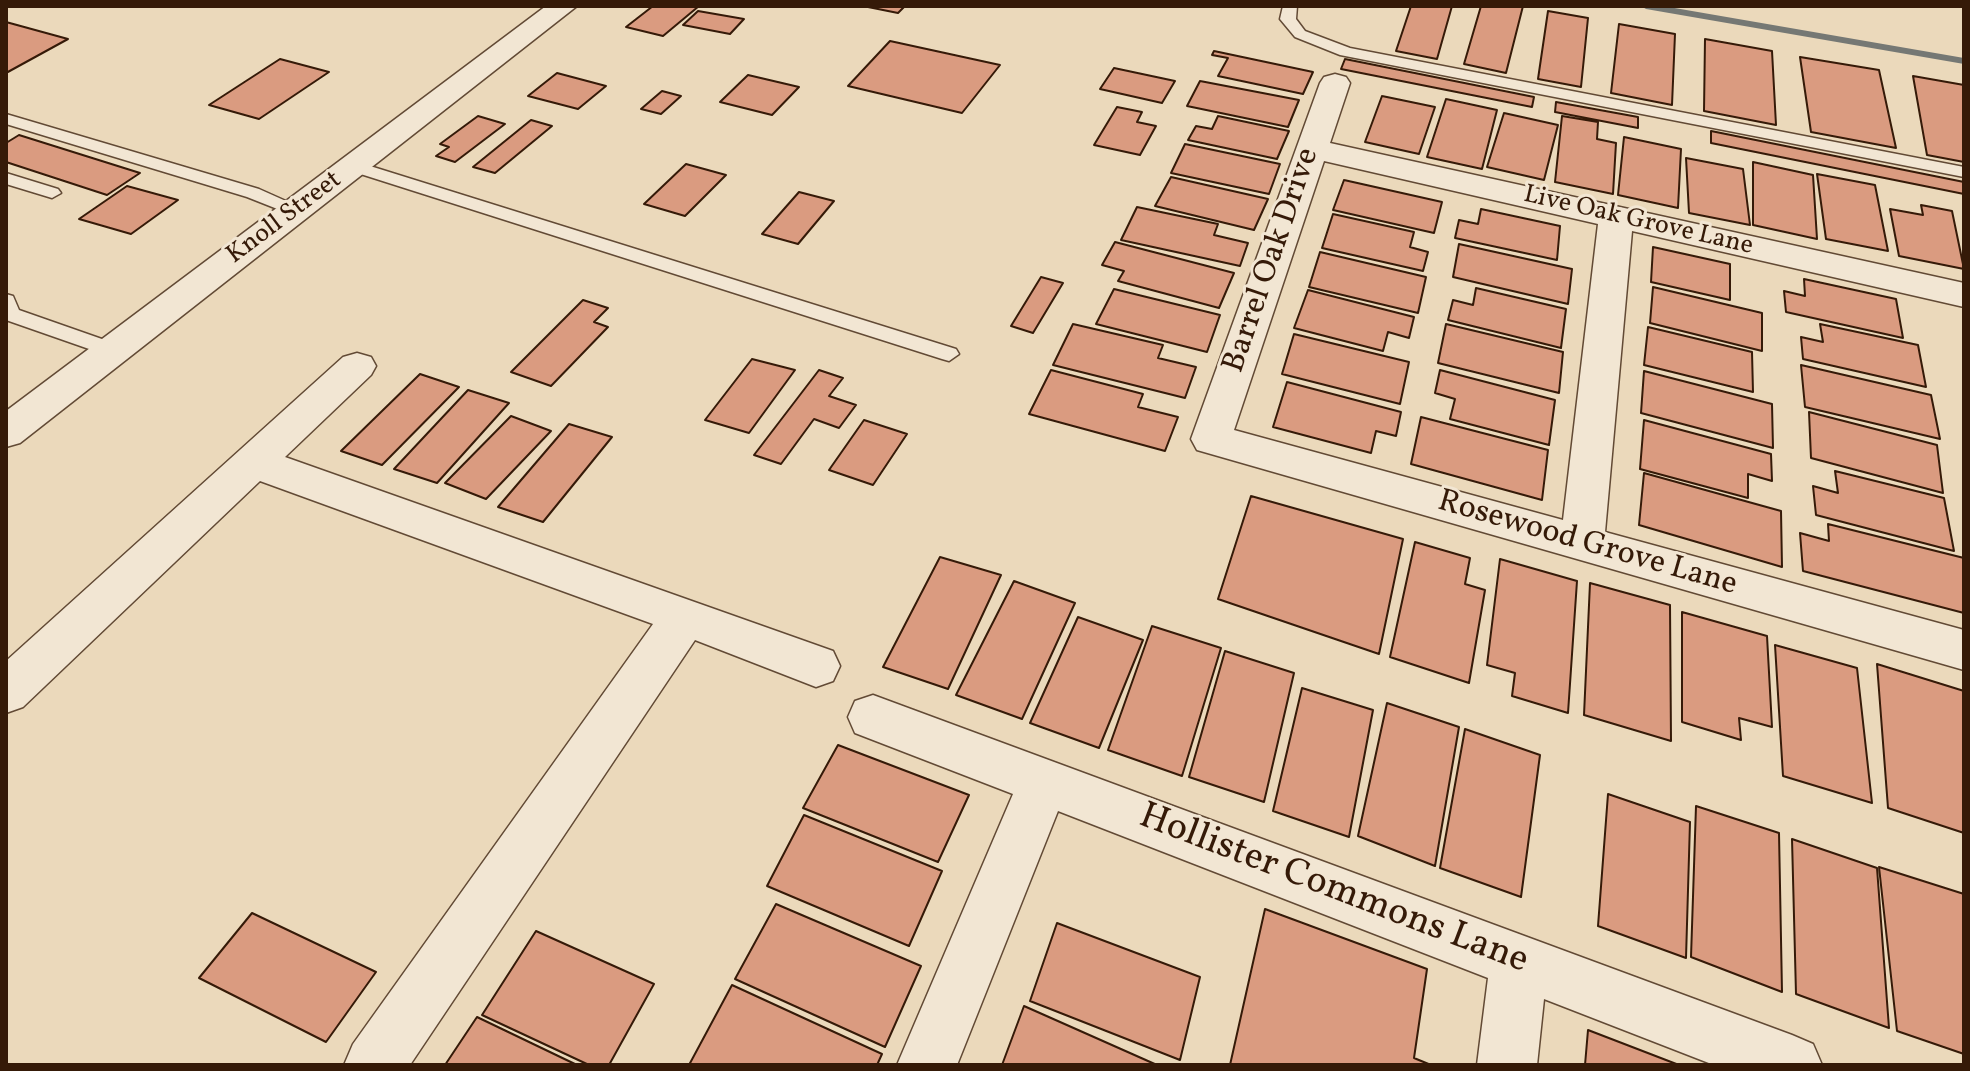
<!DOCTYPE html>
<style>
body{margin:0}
#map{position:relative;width:1970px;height:1071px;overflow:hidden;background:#ebd9bb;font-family:Vollkorn,serif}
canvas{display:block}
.frame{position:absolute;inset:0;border:8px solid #351a08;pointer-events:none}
</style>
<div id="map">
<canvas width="1970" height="1071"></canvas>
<div class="frame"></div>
</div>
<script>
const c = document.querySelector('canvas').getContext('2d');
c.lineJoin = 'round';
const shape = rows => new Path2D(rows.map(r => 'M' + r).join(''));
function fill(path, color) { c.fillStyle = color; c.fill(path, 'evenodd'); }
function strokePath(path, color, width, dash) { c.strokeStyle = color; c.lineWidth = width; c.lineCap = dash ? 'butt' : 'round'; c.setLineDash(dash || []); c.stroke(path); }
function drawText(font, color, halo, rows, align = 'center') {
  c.font = font + ' Vollkorn,serif'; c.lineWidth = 6; c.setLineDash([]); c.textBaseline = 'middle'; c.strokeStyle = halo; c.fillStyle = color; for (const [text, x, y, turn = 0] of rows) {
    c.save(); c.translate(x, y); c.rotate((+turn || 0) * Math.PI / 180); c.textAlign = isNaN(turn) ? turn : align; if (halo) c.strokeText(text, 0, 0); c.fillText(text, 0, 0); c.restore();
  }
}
const stream = shape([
 [1641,6,1663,6,1964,58,1964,64,1646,9,1641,6]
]);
const building = shape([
 [653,6,699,6,663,36,626,27,653,6],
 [863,6,905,6,898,13,863,6],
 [1411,6,1452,6,1437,59,1396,51,1411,6],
 [1481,6,1523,6,1506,73,1464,64,1481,6],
 [698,11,744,19,730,34,683,25,698,11],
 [1548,11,1588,18,1581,87,1538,79,1548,11],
 [6,22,68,39,6,73,6,22],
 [1619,24,1675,34,1672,105,1611,93,1619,24],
 [1705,39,1772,51,1776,125,1704,111,1705,39],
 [890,41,1000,65,962,113,848,86,890,41],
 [1214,51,1313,72,1303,94,1218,76,1228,58,1212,55,1214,51],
 [1800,57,1879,70,1896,148,1811,132,1800,57],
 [280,59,329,72,259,119,209,105,280,59],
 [1345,59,1534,97,1532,107,1341,69,1345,59],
 [1114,68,1175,81,1162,103,1100,89,1114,68],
 [557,73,606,86,578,109,528,96,557,73],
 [748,75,799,87,772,115,720,102,748,75],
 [1913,76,1964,85,1964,162,1927,155,1913,76],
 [1200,81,1299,100,1288,127,1187,106,1200,81],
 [662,91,681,96,661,114,641,109,662,91],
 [1382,96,1435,107,1419,154,1365,142,1382,96],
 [1446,99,1497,110,1482,169,1427,157,1446,99],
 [1556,102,1638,117,1638,128,1555,112,1556,102],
 [1117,107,1142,112,1137,122,1156,126,1140,155,1094,145,1117,107],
 [1504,113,1558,125,1544,180,1487,167,1504,113],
 [478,116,505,124,455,162,436,156,449,147,440,144,478,116],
 [1218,116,1289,131,1277,159,1188,140,1196,126,1212,129,1218,116],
 [1562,116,1598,122,1597,139,1616,143,1613,194,1555,182,1562,116],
 [531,120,552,126,495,173,473,167,531,120],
 [1711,131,1964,182,1964,194,1711,143,1711,131],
 [19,135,140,173,107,195,6,162,6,143,19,135],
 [1624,137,1681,149,1678,208,1618,195,1624,137],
 [1185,144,1280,164,1269,194,1171,173,1185,144],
 [1686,158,1743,169,1750,225,1689,213,1686,158],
 [1753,162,1813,175,1817,239,1753,225,1753,162],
 [686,164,726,175,685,216,644,204,686,164],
 [1817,174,1875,185,1888,251,1826,239,1817,174],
 [1171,177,1268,199,1254,230,1155,206,1171,177],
 [1344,180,1442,202,1434,233,1333,210,1344,180],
 [127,186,178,200,131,234,79,219,127,186],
 [799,192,834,201,798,244,762,234,799,192],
 [1921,205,1952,211,1964,269,1899,256,1890,209,1923,215,1921,205],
 [1137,207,1218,224,1214,235,1248,243,1240,266,1121,240,1137,207],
 [1481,209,1560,226,1557,260,1455,238,1459,220,1478,224,1481,209],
 [1333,214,1414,232,1410,247,1428,252,1423,271,1322,248,1333,214],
 [1115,242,1234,273,1219,308,1118,281,1124,271,1102,265,1115,242],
 [1459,244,1572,269,1568,304,1453,277,1459,244],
 [1653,247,1730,264,1730,300,1651,282,1653,247],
 [1320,252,1426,277,1418,313,1309,287,1320,252],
 [1041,277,1063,283,1033,333,1011,326,1041,277],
 [1804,279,1896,299,1903,338,1786,312,1784,291,1805,296,1804,279],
 [1653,287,1762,313,1762,351,1650,323,1653,287],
 [1476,288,1566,309,1561,348,1448,320,1453,300,1473,305,1476,288],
 [1114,289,1220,315,1207,352,1096,324,1114,289],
 [1308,290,1414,317,1409,338,1388,332,1383,351,1294,328,1308,290],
 [583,300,608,308,594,322,608,327,551,386,511,372,583,300],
 [1073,324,1163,345,1158,358,1196,367,1185,398,1053,365,1073,324],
 [1446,324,1563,352,1559,393,1438,363,1446,324],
 [1820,324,1918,345,1926,387,1803,359,1801,337,1823,342,1820,324],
 [1648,327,1752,352,1753,392,1644,365,1648,327],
 [1294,334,1409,362,1400,404,1282,374,1294,334],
 [752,359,795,370,749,433,705,420,752,359],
 [1801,365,1931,395,1940,439,1805,407,1801,365],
 [819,370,843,378,829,396,856,405,839,428,814,419,781,464,754,455,819,370],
 [1051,370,1143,394,1138,407,1178,417,1165,451,1029,414,1051,370],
 [1440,370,1555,400,1549,445,1450,419,1455,399,1435,393,1440,370],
 [1644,371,1772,404,1773,448,1641,413,1644,371],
 [420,374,459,387,382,465,341,451,420,374],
 [1287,382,1401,412,1396,436,1376,431,1371,453,1273,427,1287,382],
 [468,390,509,403,437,483,394,469,468,390],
 [1809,412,1937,445,1943,493,1811,458,1809,412],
 [511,416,551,431,486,499,445,483,511,416],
 [1421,417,1548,450,1542,500,1411,464,1421,417],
 [864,420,907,434,873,485,829,470,864,420],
 [1644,420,1771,454,1772,481,1748,474,1748,498,1640,469,1644,420],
 [569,424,612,437,543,522,498,507,569,424],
 [1835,471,1944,498,1954,551,1816,515,1813,486,1838,493,1835,471],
 [1644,473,1781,511,1782,567,1639,525,1644,473],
 [1251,496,1403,539,1379,654,1218,599,1251,496],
 [1828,524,1964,558,1964,613,1803,571,1800,533,1829,541,1828,524],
 [1415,542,1470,558,1465,584,1485,590,1469,683,1390,657,1415,542],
 [940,557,1001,575,948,689,883,667,940,557],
 [1500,559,1577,581,1568,713,1512,696,1515,673,1487,665,1500,559],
 [1014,581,1075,603,1022,719,956,695,1014,581],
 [1590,583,1670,605,1671,741,1584,715,1590,583],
 [1682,612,1767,636,1772,727,1739,718,1741,740,1682,722,1682,612],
 [1078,617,1143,640,1099,748,1030,723,1078,617],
 [1152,626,1221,648,1182,776,1108,750,1152,626],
 [1775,645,1857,668,1872,803,1783,776,1775,645],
 [1225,651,1294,673,1264,802,1189,777,1225,651],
 [1877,664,1964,691,1964,833,1888,808,1877,664],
 [1302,688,1373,710,1349,837,1273,811,1302,688],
 [1387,703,1459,727,1435,866,1358,836,1387,703],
 [1465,729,1540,755,1521,897,1440,868,1465,729],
 [838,745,969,795,938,862,803,808,838,745],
 [1608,794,1690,822,1686,958,1598,926,1608,794],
 [1696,806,1779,833,1782,992,1691,957,1696,806],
 [804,815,942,871,909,946,767,886,804,815],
 [1792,839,1877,868,1889,1028,1796,994,1792,839],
 [1879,867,1964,894,1964,1054,1897,1031,1879,867],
 [776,904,921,966,885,1047,735,979,776,904],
 [1265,909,1427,969,1414,1058,1431,1065,1230,1065,1265,909],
 [252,913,376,972,326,1042,199,978,252,913],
 [1057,923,1200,977,1180,1060,1030,1001,1057,923],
 [536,931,654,984,609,1065,589,1065,482,1015,536,931],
 [732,985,882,1054,877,1065,689,1065,732,985],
 [1024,1006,1157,1065,1002,1065,1024,1006],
 [477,1017,577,1065,445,1065,477,1017],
 [1588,1030,1679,1065,1585,1065,1588,1030]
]);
const service = shape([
 [1283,6,1297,6,1296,19,1305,31,1350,48,1964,167,1964,177,1340,55,1295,37,1280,19,1283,6],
 [6,114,259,189,306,210,297,216,290,214,247,197,6,124,6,114],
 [354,161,956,349,959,354,949,361,942,359,348,170,348,162,354,161],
 [6,173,58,189,61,193,52,198,6,184,6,173],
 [6,294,13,296,19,310,119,345,122,350,112,357,6,320,6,294]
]);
const minor = shape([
 [546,6,577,6,20,443,6,447,6,411,546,6],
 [1335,74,1346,77,1350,83,1330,143,1964,283,1964,307,1632,231,1605,532,1964,630,1964,670,1197,450,1191,439,1320,83,1324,77,1335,74],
 [1324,161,1598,224,1563,520,1234,430,1324,161],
 [357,353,371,357,376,366,371,375,285,457,833,651,840,666,833,681,816,687,695,640,410,1065,344,1065,353,1044,653,624,260,481,23,707,6,713,6,661,343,357,357,353],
 [873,695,1792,1035,1813,1044,1822,1065,1714,1065,1544,999,1537,1065,1477,1065,1488,978,1058,811,957,1065,897,1065,1013,794,855,733,848,717,855,701,873,695]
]);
const farStreetnames = [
 ["Knoll Street",285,219,-37],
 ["Live Oak Grove Lane",1638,222,13]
];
const streetNames = [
 ["Barrel Oak Drive",1273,261,-71],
 ["Rosewood Grove Lane",1587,545,16]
];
const nearStreetnames = [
 ["Hollister Commons Lane",1333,891,21]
];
fill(stream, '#757874');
fill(building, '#da9b80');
strokePath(building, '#351a08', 2);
strokePath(service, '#624a35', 3);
strokePath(minor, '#624a35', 3);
fill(service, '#f2e6d3');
fill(minor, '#f2e6d3');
drawText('26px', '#351a08', '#f2e6d3', farStreetnames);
drawText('32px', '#351a08', '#f2e6d3', streetNames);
drawText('38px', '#351a08', '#f2e6d3', nearStreetnames);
</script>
